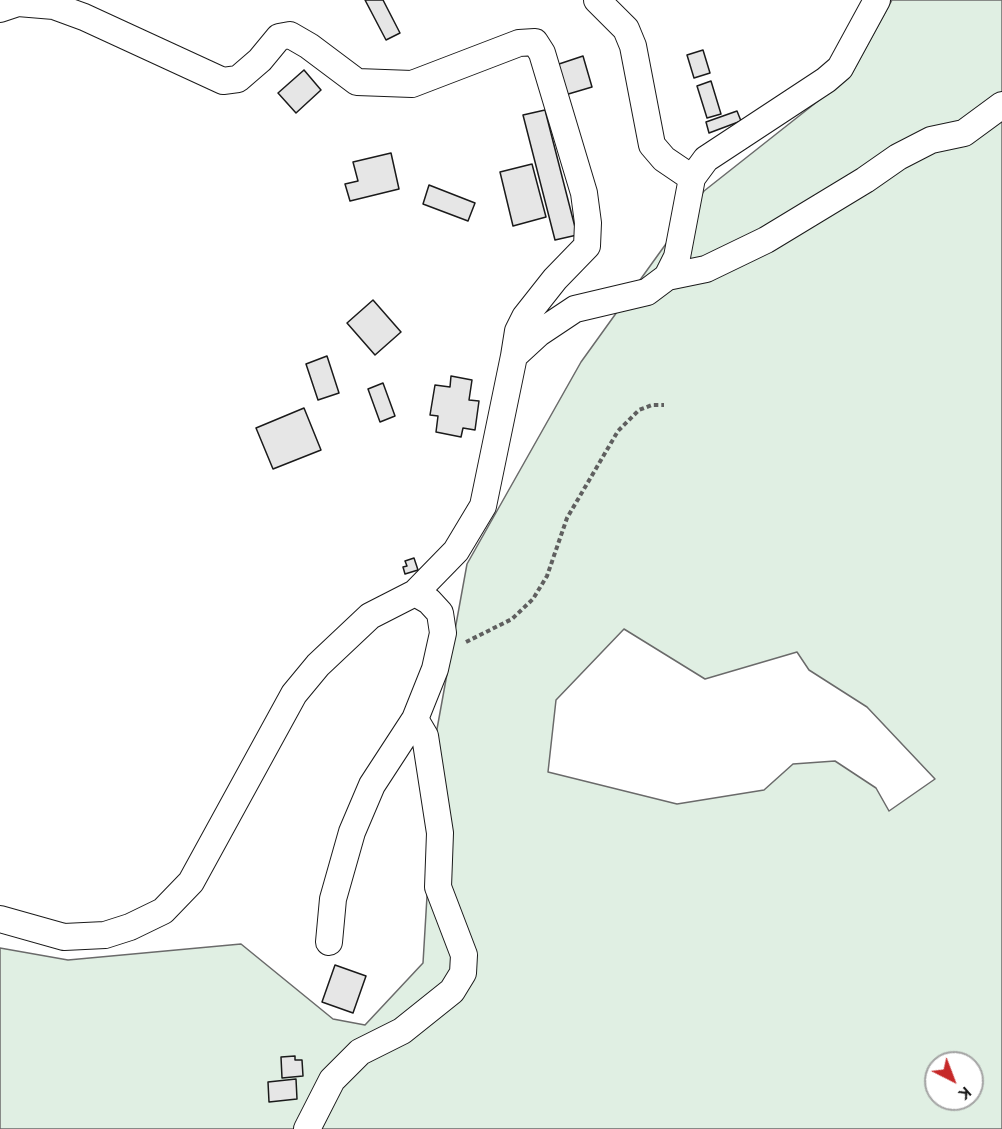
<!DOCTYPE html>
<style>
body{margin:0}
#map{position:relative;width:1002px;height:1129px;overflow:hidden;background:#fff;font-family:Figtree,sans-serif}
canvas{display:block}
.north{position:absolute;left:924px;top:1051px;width:60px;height:60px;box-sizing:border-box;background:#fff;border:2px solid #a3a3a3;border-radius:50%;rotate:138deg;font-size:16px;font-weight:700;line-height:24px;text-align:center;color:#1a1a1a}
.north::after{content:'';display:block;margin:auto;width:21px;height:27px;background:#c62828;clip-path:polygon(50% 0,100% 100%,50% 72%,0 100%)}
</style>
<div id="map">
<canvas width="1002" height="1129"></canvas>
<div class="north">K</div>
</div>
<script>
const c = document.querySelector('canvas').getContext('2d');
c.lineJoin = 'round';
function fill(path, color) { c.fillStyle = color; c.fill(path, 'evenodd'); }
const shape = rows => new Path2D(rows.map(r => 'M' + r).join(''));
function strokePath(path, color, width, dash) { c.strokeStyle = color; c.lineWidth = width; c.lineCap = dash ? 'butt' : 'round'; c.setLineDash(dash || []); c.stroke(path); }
const green = shape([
 [892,0,1002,0,1002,1129,0,1129,0,948,68,960,241,944,333,1019,365,1025,423,963,437,729,467,564,581,362,704,191,851,75,892,0],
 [624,629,705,679,797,652,809,670,867,707,935,779,889,811,876,788,835,761,793,764,764,790,677,804,548,772,556,700,624,629],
 [936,1063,972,1063,972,1099,936,1099,936,1063]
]);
const building = shape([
 [365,0,383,0,400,33,386,40,365,0],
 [703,50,710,73,694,78,687,55,703,50],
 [583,56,592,87,565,95,556,65,583,56],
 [304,70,321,90,296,113,278,93,304,70],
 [711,81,721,114,707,118,697,86,711,81],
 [545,110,577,235,555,240,523,115,545,110],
 [737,111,741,121,709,133,706,122,737,111],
 [391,153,399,189,350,201,345,184,358,181,353,162,391,153],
 [532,164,546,217,513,226,500,172,532,164],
 [429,185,475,203,468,221,423,204,429,185],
 [373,300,401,332,375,355,347,323,373,300],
 [327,356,339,393,318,400,306,364,327,356],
 [451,376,472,380,469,400,479,401,475,430,463,428,461,437,436,432,438,416,430,415,435,385,450,387,451,376],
 [383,383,395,416,380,422,368,389,383,383],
 [304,408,321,450,273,469,256,428,304,408],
 [414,558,418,570,405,574,403,567,407,566,405,561,414,558],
 [335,965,366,976,353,1013,322,1002,335,965],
 [295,1056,295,1060,302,1060,303,1076,282,1078,281,1057,295,1056],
 [296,1079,297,1099,269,1102,268,1082,296,1079]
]);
const path = shape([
 [466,642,512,619,533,599,547,576,567,518,618,431,639,410,652,405,664,405]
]);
const minor = shape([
 [597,0,626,29,633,46,652,145,664,159,692,178],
 [0,9,18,3,54,6,84,17,223,81,238,79,260,60,279,37,290,35,309,46,357,82,412,84,519,43,535,42,542,53,584,193,588,223,587,246,555,279,525,317,518,331,514,356],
 [667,277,706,269,766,240,865,180,898,157,931,140,964,133,1002,105],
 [0,919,64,937,105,935,130,927,163,911,191,882,294,694,318,665,370,616,415,593,456,551,483,506,514,356,539,333,575,309,647,292,667,277,677,257,692,178,706,159,826,80,840,68,877,0],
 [329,942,333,899,352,832,372,785,415,719,435,669,443,633,440,613,429,601,415,593],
 [307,1129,332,1080,360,1052,402,1031,452,991,463,973,464,955,438,887,440,833,425,736,415,719]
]);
fill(green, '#e0efe3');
strokePath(green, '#6a6a6a', 1.5);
fill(building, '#e6e6e6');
strokePath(building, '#1a1a1a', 1.5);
strokePath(minor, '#1a1a1a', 28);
strokePath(path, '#5f5f5f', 4, [4.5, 3]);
strokePath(minor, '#fff', 26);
</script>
